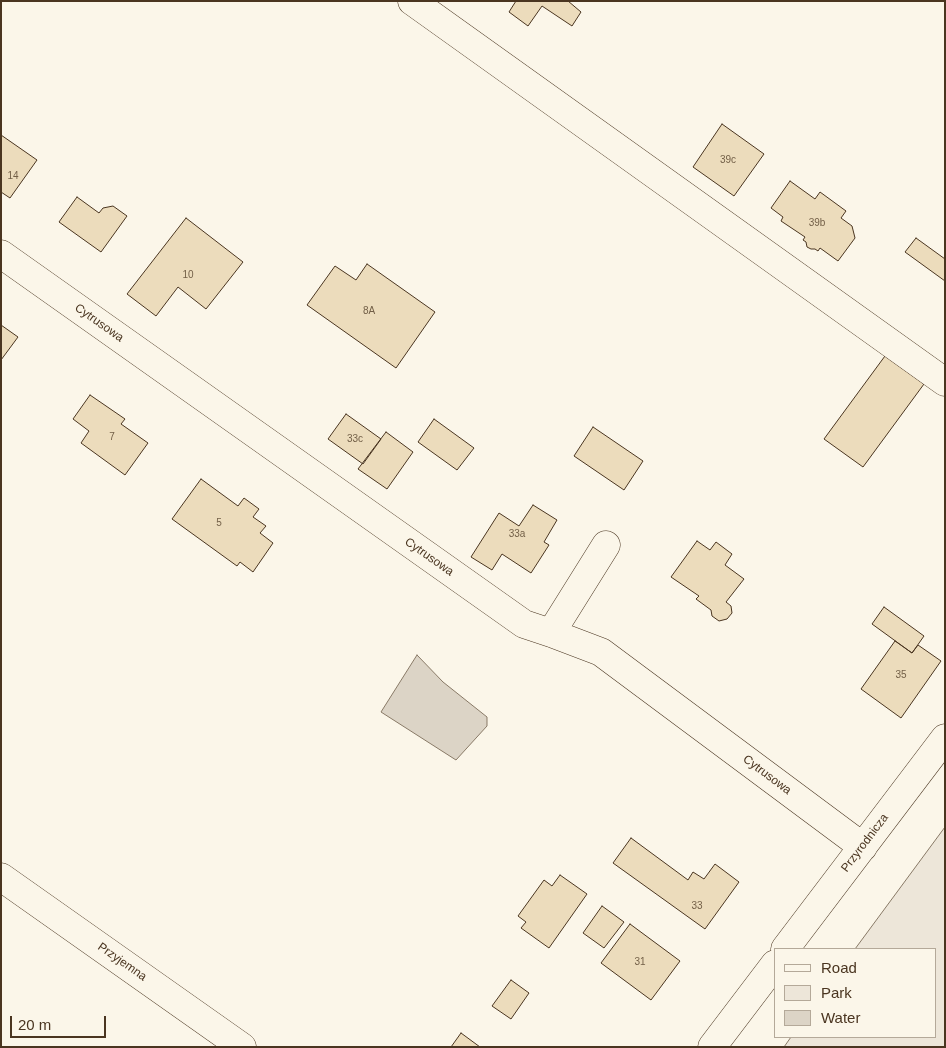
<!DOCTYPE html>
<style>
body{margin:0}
#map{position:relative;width:946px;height:1048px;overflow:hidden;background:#fbf6e9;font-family:Arial,sans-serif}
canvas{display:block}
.frame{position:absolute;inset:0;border:2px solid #4a3520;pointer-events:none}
.legend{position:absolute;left:774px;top:948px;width:162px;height:90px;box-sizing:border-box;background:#fbf6e9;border:1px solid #b4a999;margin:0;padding:6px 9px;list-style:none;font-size:15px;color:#4a3520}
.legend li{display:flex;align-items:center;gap:10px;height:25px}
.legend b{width:25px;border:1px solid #b4a999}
.scale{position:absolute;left:10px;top:1016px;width:96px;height:22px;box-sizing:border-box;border:2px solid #4a3520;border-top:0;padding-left:6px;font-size:15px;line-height:18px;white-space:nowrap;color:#4a3520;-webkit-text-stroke:4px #fbf6e9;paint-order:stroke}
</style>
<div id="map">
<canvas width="946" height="1048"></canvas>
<div class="frame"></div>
<ul class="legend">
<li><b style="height:6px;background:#fbf6e9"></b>Road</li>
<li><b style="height:14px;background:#ede6d9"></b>Park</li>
<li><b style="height:14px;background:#dcd4c6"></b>Water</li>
</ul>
<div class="scale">20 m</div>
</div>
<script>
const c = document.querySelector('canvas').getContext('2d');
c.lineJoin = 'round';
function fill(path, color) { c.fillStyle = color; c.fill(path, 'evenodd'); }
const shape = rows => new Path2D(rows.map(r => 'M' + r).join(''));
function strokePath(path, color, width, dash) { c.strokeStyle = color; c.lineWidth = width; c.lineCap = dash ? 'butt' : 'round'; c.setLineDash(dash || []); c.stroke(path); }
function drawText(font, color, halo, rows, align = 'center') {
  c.font = font + ' Arial,sans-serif'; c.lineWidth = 4; c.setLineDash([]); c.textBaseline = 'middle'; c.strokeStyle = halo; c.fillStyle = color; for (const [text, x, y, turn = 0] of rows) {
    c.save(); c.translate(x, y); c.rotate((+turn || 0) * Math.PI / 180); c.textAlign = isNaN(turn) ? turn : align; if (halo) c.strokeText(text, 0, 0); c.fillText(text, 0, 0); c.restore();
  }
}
const green = shape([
 [945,827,945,1047,784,1047,791,1037,935,1037,935,949,855,949,945,827]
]);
const water = shape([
 [417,655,443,682,487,717,487,726,456,760,381,712,417,655]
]);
const building = shape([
 [516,1,568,1,581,12,572,26,542,6,528,26,509,12,516,1],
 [722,124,764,154,734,196,693,167,722,124],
 [1,135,37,160,10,198,1,192,1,135],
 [790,181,815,199,820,192,846,211,841,218,852,226,855,238,838,261,820,248,818,251,815,249,811,249,807,247,806,242,803,240,805,237,781,221,783,217,771,208,790,181],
 [77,197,99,213,103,208,113,206,127,216,101,252,59,222,77,197],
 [186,218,243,262,206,309,178,287,156,316,127,294,186,218],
 [916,238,945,259,945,281,905,252,916,238],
 [367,264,435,312,396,368,307,305,335,266,356,280,367,264],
 [1,325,18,337,1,360,1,325],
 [885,356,924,384,863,467,824,439,885,356],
 [90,395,125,419,121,424,148,443,125,475,81,443,89,431,73,419,90,395],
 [346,414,381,439,363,464,328,439,346,414],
 [434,419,474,448,457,470,418,442,434,419],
 [593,427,643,461,624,490,574,456,593,427],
 [386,432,413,452,387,489,358,469,386,432],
 [201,479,238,506,244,498,259,509,253,517,266,526,260,533,273,543,253,572,240,562,237,566,172,519,201,479],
 [533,505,557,520,544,542,549,545,531,573,502,554,492,570,471,557,499,513,519,526,533,505],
 [697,541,710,550,716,542,732,554,725,565,744,579,726,602,731,606,732,613,727,619,719,621,712,616,711,610,696,599,699,596,671,577,697,541],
 [884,607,924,636,912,653,872,624,884,607],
 [895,641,912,653,918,645,941,661,901,718,861,689,895,641],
 [631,838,688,880,693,872,704,879,715,864,739,882,705,929,613,863,631,838],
 [560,875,587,894,549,948,521,928,526,922,518,916,544,880,552,886,560,875],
 [602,906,624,922,604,948,583,933,602,906],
 [630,924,680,961,651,1000,601,963,630,924],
 [511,980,529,993,511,1019,492,1006,511,980],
 [461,1033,480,1047,451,1047,461,1033]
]);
const minor = shape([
 [412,1,945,382],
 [1,254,524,624,551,633,601,652,863,847],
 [551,633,606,545],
 [1,877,242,1047],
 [785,949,945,738],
 [712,1047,775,964]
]);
const numberNames = [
 ["39c",728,160],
 ["14",13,176],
 ["39b",817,223],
 ["10",188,275],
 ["8A",369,311],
 ["7",112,437],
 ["33c",355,439],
 ["5",219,523],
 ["33a",517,534],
 ["35",901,675],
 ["33",697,906],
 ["31",640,962]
];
const streetNames = [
 ["Cytrusowa",99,323,35],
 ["Cytrusowa",429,557,35],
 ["Cytrusowa",767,775,37],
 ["Przyrodnicza",865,843,-53],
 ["Przyjemna",122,962,35]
];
fill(green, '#ede6d9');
strokePath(green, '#887966', 1);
fill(water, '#dcd4c6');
strokePath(water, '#887966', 1);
fill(building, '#ecdcbc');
strokePath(building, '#4a3520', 1);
strokePath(minor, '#4a3520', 29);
strokePath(minor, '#fbf6e9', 28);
drawText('10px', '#725f47', null, numberNames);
drawText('12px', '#4a3520', '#fbf6e9', streetNames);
</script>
